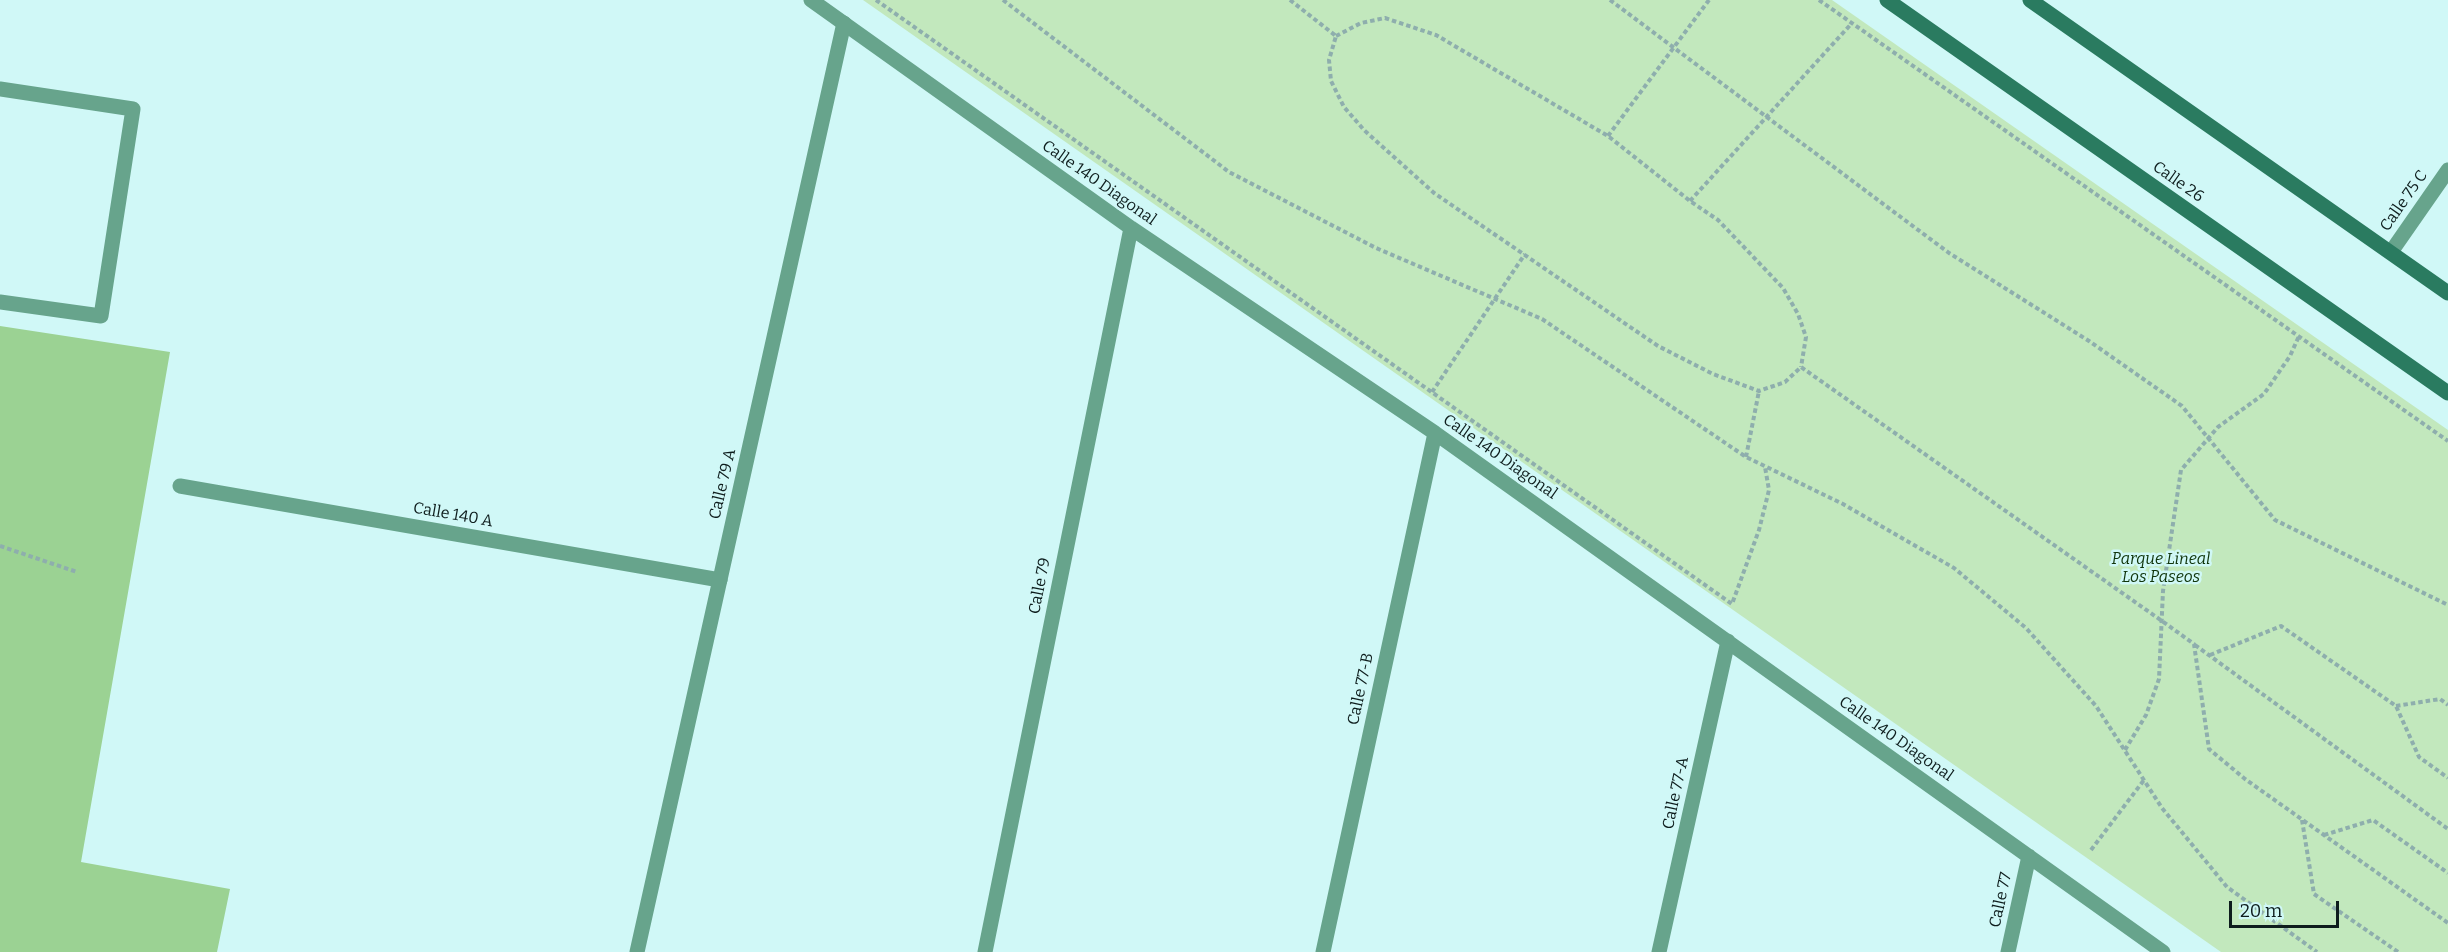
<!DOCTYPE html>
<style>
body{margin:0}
#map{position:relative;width:2448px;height:952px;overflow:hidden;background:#d0f8f7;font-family:Bitter,serif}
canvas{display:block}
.scale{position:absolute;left:2229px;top:901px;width:110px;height:27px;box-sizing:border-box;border:3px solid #0e1d1d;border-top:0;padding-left:8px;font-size:18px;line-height:21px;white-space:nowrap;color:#0e1d1d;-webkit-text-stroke:4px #d0f8f7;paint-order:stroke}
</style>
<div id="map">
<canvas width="2448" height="952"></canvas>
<div class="scale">20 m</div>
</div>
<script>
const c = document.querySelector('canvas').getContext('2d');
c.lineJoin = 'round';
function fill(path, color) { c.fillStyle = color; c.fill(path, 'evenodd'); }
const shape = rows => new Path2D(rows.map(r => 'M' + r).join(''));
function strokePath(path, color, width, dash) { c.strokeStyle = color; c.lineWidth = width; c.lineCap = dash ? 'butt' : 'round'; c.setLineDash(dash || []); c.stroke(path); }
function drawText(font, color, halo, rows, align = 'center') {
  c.font = font + ' Bitter,serif'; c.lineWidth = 5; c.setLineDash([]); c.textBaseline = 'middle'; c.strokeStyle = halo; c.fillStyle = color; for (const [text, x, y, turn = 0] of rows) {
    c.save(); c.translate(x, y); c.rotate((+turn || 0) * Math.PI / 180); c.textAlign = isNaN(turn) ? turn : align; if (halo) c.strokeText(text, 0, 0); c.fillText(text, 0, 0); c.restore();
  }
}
const green = shape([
 [863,0,1832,0,2448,430,2448,952,2221,952]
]);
const forest = shape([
 [0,326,170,352,81,862,230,889,217,952,0,952]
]);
const path = shape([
 [876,0,1732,604,1759,530,1769,490,1765,467],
 [1003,0,1229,172,1376,248,1542,319,1746,457,1843,504,1954,568,2026,628,2096,706,2162,808,2227,887,2317,952],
 [1290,0,1336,36,1329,60,1331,81,1344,107,1364,130,1434,193,1658,346,1713,374,1759,391,1785,382,1801,367,2162,621,2194,644,2209,749,2245,779,2448,923],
 [1610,0,1949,253,2089,341,2182,406,2275,520,2448,605],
 [1819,0,2448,441],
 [1336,36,1361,23,1385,18,1436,35,1608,136,1690,201,1718,220,1783,288,1798,314,1806,337,1801,367],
 [1608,136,1709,0],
 [1690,201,1852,23],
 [1432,392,1525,254],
 [1746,457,1759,391],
 [0,546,77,572],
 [2195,645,2448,829],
 [2210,655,2281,626,2396,706,2419,757,2448,778],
 [2396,706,2440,699,2448,705],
 [2125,750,2146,715,2159,679,2163,591,2181,470,2218,427,2264,394,2290,356,2299,336],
 [2302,820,2314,894,2398,952],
 [2324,835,2373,820,2448,873],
 [2091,850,2144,780]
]);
const service = shape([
 [0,89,133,109,101,316,0,302]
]);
const minor = shape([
 [811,0,1131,228,1435,433,2163,952],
 [2391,252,2448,170],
 [180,486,720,580],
 [985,952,1131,228],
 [1323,952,1435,433],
 [1659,952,1728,641],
 [2008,952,2029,856]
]);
const tertiary = shape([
 [637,952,844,23]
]);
const secondary = shape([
 [1887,0,2448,393],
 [2030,0,2448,293]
]);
const streetNames = [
 ["Calle 26",2178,182,35],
 ["Calle 140 Diagonal",1099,183,35],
 ["Calle 75 C",2404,201,-55],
 ["Calle 140 Diagonal",1500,457,35],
 ["Calle 79 A",723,484,-77],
 ["Calle 140 A",453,515,10],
 ["Calle 79",1040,586,-79],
 ["Calle 77-B",1361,689,-78],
 ["Calle 140 Diagonal",1896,739,35],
 ["Calle 77-A",1676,793,-78],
 ["Calle 77",2001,900,-78]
];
const parkNames = [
 ["Parque Lineal",2161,560],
 ["Los Paseos",2161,578]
];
fill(green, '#c2e8bd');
fill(forest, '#9bd293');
strokePath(path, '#8eaead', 4, [4.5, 3]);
strokePath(service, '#67a48c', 15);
strokePath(minor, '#67a48c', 15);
strokePath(tertiary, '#67a48c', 15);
strokePath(secondary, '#2a7b60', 15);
drawText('16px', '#0e1d1d', '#d0f8f7', streetNames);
drawText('italic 16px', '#10350b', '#d0f8f7', parkNames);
</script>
